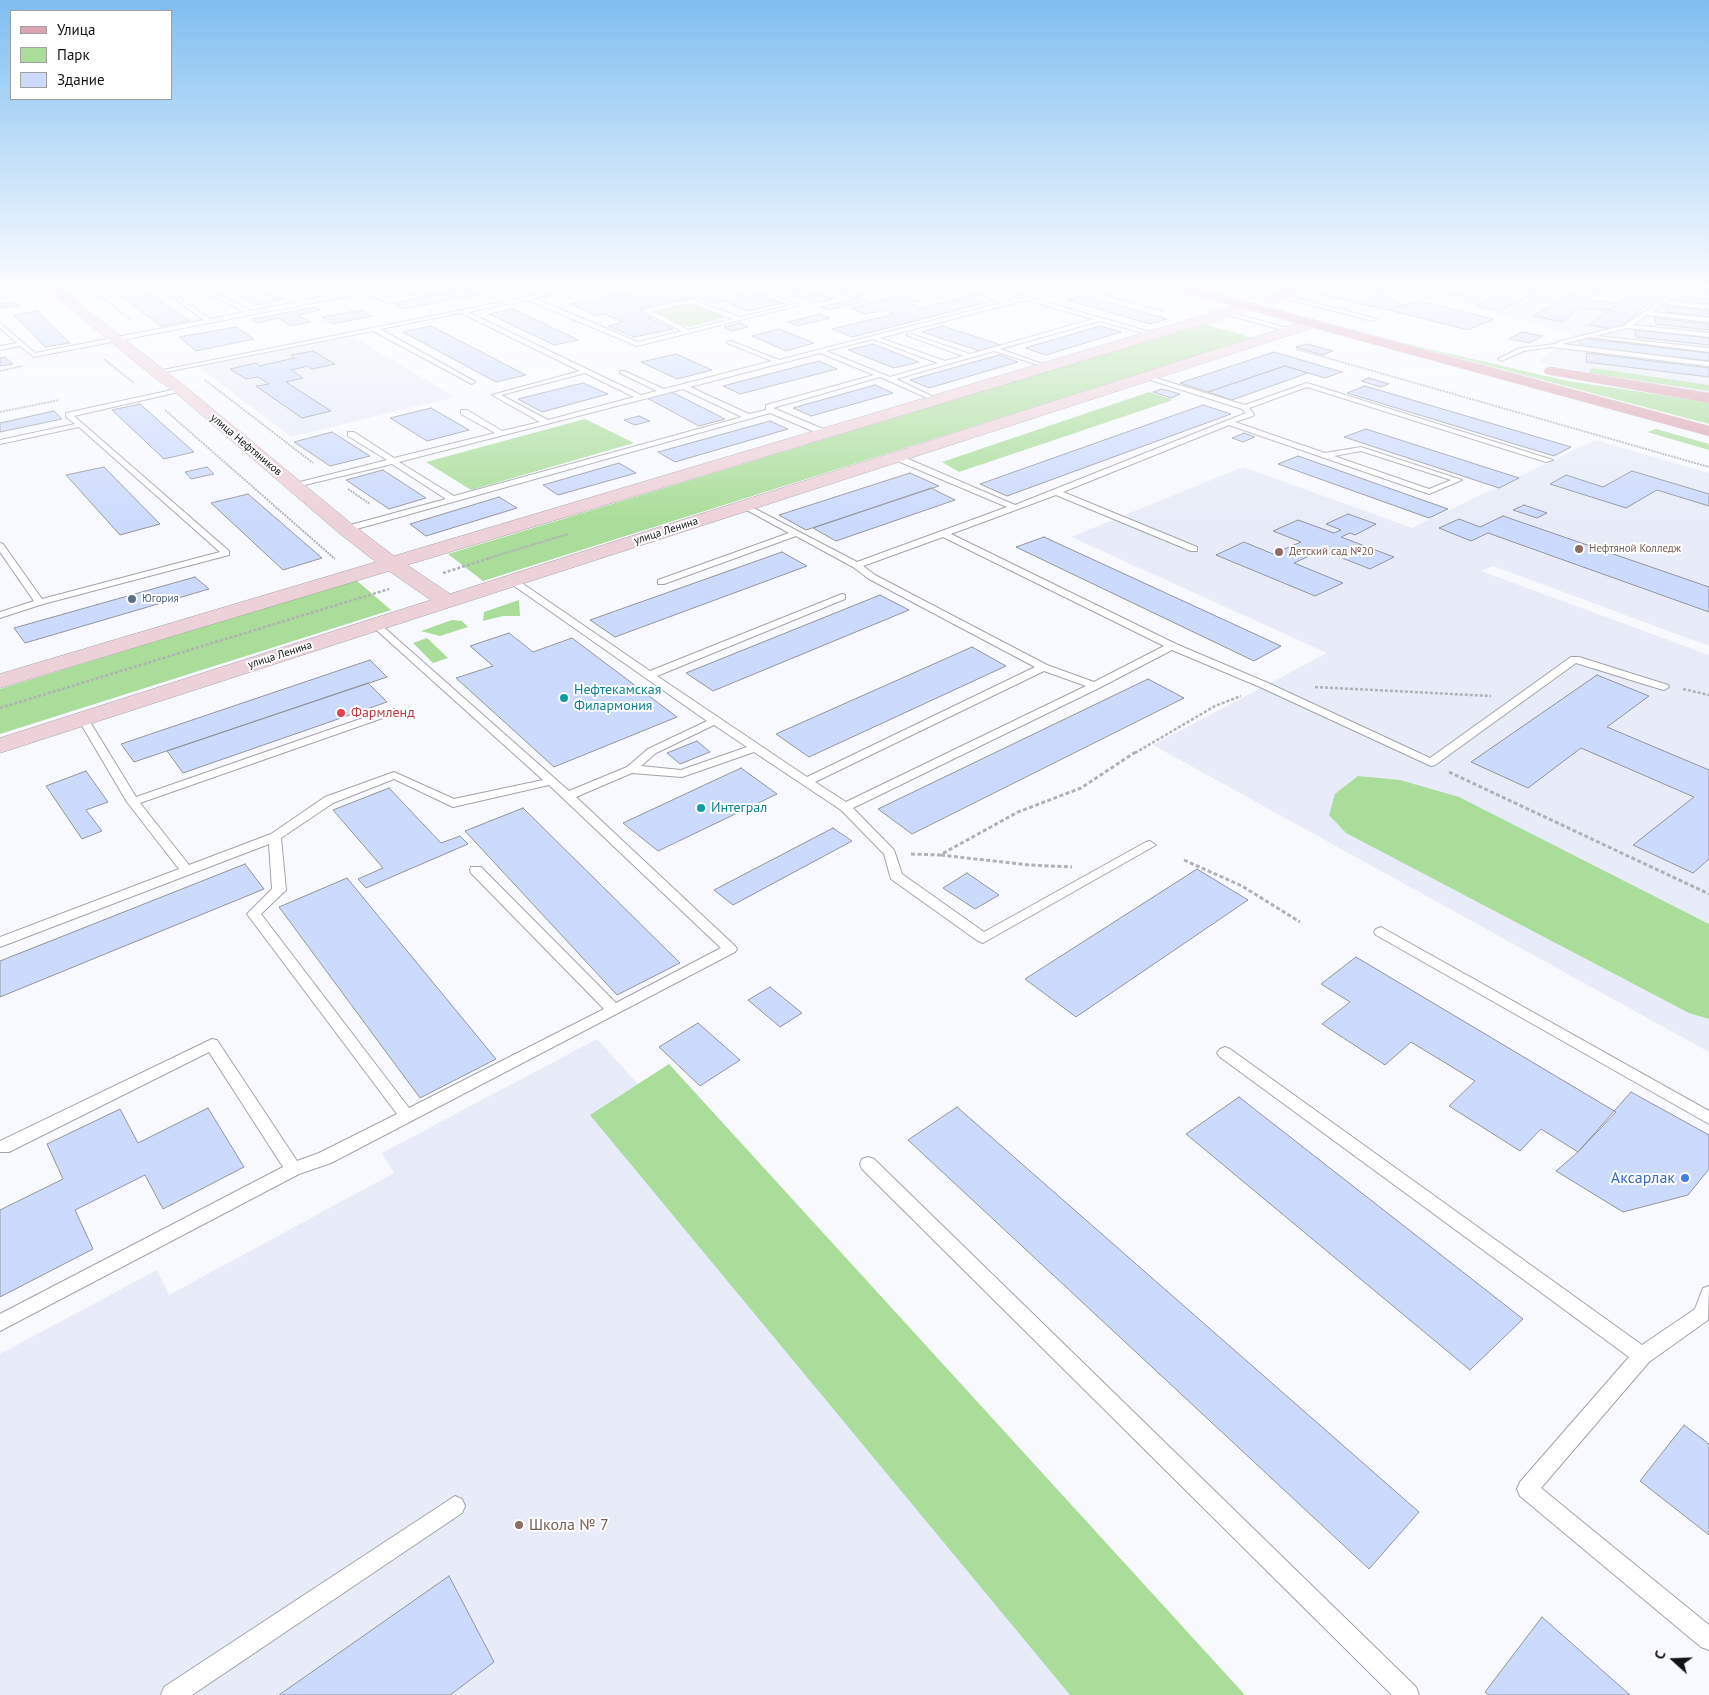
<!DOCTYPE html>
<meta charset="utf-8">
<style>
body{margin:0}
#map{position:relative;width:1709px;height:1695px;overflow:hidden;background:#f7f9fe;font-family:"PT Sans",sans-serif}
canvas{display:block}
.legend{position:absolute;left:10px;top:10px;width:162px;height:90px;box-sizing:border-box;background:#fff;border:1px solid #a0a0a1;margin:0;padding:6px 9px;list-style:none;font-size:15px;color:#111213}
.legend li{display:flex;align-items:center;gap:10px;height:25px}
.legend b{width:25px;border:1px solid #a0a0a1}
.north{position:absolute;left:1649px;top:1635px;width:50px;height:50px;-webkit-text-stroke:4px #fff;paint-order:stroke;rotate:290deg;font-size:14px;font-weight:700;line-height:20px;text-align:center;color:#111213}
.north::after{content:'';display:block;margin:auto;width:18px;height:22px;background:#111213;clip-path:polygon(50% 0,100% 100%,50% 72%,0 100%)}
</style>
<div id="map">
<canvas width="1709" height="1695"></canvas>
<ul class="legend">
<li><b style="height:6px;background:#dca3b0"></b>Улица</li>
<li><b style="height:14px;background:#ad9"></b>Парк</li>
<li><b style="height:14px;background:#ccdafd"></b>Здание</li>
</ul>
<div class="north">С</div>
</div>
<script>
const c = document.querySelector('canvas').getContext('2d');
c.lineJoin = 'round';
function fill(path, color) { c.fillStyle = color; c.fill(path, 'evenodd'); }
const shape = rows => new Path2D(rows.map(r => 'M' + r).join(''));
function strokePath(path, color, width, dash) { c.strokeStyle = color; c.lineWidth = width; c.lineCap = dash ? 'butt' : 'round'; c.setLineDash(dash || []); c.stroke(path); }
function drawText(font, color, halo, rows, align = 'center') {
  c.font = font + ' "PT Sans",sans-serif'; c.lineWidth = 4; c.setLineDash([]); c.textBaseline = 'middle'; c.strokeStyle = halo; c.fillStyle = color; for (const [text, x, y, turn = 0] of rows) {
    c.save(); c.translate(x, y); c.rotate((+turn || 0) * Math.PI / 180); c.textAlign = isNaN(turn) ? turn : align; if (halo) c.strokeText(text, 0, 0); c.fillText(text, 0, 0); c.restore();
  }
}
const built = shape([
 [841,285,919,285,872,296],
 [1388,285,1709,285,1709,393,1657,386,1538,362,1573,334],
 [354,337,455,397,291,437,199,367],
 [1595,440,1709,473,1709,646,1493,566,1481,571,1709,655,1709,1052,1153,745,1327,653,1071,537,1243,467,1412,528],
 [597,1039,1193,1695,0,1695,0,1354,157,1270,169,1295,394,1173,382,1153]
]);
const green = shape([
 [689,303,722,315,724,318,690,327,683,326,654,311],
 [1203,324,1253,338,483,581,448,554],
 [1399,342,1568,381,1709,402,1709,424],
 [1592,368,1709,385,1709,391,1589,373],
 [1149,392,1173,400,959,472,942,462],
 [585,419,634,443,471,490,426,462],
 [1656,429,1709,444,1709,450,1647,432],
 [356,580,391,610,0,734,0,689],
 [519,600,520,616,503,616,483,621,484,612],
 [452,620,462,621,468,627,440,636,421,631],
 [427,638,448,658,433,663,413,643],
 [1358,776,1400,780,1459,797,1709,924,1709,1019,1689,1013,1346,833,1329,815,1335,794],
 [669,1064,1245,1695,1070,1695,590,1115]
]);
const building = shape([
 [105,285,138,285,190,321,161,326,105,285],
 [220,285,253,285,281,300,255,305,220,285],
 [335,285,367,285,343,289,335,285],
 [489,285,526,285,403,309,393,303,489,285],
 [663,285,720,287,744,295,755,293,782,303,748,311,724,301,714,304,696,297,639,309,656,316,648,318,673,329,634,337,608,326,623,322,604,314,595,316,570,304,663,285],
 [763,285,793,285,834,299,815,303,763,285],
 [816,285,835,285,865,295,854,298,816,285],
 [931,285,939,288,917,293,909,291,931,285],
 [1015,285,1050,285,1065,289,1046,294,1015,285],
 [1337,285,1345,285,1379,292,1403,305,1389,310,1313,293,1337,285],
 [1461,285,1492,285,1459,296,1440,292,1461,285],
 [1520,285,1551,285,1499,311,1476,306,1520,285],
 [1587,285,1614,285,1588,300,1619,303,1610,310,1578,308,1563,322,1533,316,1587,285],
 [1644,285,1670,285,1617,330,1589,325,1644,285],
 [1693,286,1709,288,1709,293,1691,291,1693,286],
 [977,294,996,300,852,337,832,329,894,314,883,310,866,314,850,308,903,295,920,301,910,303,922,308,977,294],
 [1083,295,1167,319,1150,324,1067,300,1083,295],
 [1682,296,1709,299,1709,304,1682,301,1682,296],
 [859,298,866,301,828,310,821,307,859,298],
 [1418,301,1494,319,1468,330,1389,310,1418,301],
 [14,302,19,306,0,308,0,304,14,302],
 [1668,306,1709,311,1709,317,1666,312,1668,306],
 [315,307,321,310,298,315,311,322,291,326,278,318,257,323,252,319,315,307],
 [513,309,578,340,554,345,489,314,513,309],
 [361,310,372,316,333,324,322,317,361,310],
 [37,311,70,343,45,347,14,315,37,311],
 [820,314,830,318,798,326,788,322,820,314],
 [1655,318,1709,324,1709,330,1656,324,1655,318],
 [740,323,748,327,732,331,724,327,740,323],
 [431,326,526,375,496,382,403,332,431,326],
 [943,326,1001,345,980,351,922,332,943,326],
 [1100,326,1121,332,1046,355,1025,348,1100,326],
 [236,327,254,339,196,351,179,337,236,327],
 [779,329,814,343,786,351,752,336,779,329],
 [1635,330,1709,338,1709,345,1636,337,1635,330],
 [1522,332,1543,336,1530,343,1509,339,1522,332],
 [1580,338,1709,353,1709,361,1580,346,1580,338],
 [873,344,919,362,894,368,848,350,873,344],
 [1307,344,1333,351,1322,355,1296,347,1307,344],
 [313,351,335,364,312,369,308,366,291,370,303,378,286,382,331,411,302,418,256,386,269,384,258,377,246,379,230,369,256,363,259,366,295,358,291,355,313,351],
 [1274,352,1342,372,1325,378,1285,366,1208,392,1180,383,1274,352],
 [1587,353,1709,368,1709,377,1586,362,1587,353],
 [676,354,712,370,677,379,641,362,676,354],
 [999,355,1018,362,929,388,910,380,999,355],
 [5,357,13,364,0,366,0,358,5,357],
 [819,361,837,369,740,394,723,386,819,361],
 [1285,366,1308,373,1232,400,1208,392,1285,366],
 [1369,378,1389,384,1381,387,1361,381,1369,378],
 [583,383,608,394,542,412,518,399,583,383],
 [875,385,893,393,811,416,793,408,875,385],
 [1365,386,1571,447,1554,456,1347,393,1365,386],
 [1162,389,1180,394,1171,398,1153,392,1162,389],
 [670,391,725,419,699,426,645,397,670,391],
 [140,404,194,452,164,459,112,410,140,404],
 [1203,405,1231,414,1007,496,980,484,1203,405],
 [431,408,469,430,427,441,390,418,431,408],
 [54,411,62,419,0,432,0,423,54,411],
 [639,416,650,421,635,425,624,420,639,416],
 [770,421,788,429,675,462,658,452,770,421],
 [1366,429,1519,478,1499,488,1344,437,1366,429],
 [332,432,370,456,330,466,294,442,332,432],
 [1244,433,1255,437,1243,442,1232,438,1244,433],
 [1298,456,1448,509,1429,518,1278,464,1298,456],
 [619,463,636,473,558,495,543,485,619,463],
 [104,467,160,524,120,535,66,475,104,467],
 [207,467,214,474,191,479,185,472,207,467],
 [383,470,426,498,389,509,346,480,383,470],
 [1632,471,1709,494,1709,506,1657,490,1626,508,1550,484,1566,475,1603,487,1632,471],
 [910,473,939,486,806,530,779,515,910,473],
 [931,488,955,500,836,541,813,528,931,488],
 [248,494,322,558,283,570,211,503,248,494],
 [499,497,517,508,426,536,410,524,499,497],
 [1524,505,1547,513,1537,518,1513,510,1524,505],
 [1348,514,1376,524,1355,535,1350,533,1341,537,1394,557,1370,569,1322,550,1294,563,1343,583,1315,596,1216,555,1244,542,1273,554,1301,542,1273,531,1298,520,1334,533,1341,530,1326,524,1348,514],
 [1503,516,1709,587,1709,612,1488,533,1471,541,1439,528,1459,519,1480,527,1503,516],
 [1044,537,1281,646,1254,661,1016,547,1044,537],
 [782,552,807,566,615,637,590,620,782,552],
 [195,577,209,589,25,643,14,628,195,577],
 [880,595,909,610,713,691,686,673,880,595],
 [509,633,533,652,572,638,677,717,554,767,456,678,493,666,470,646,509,633],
 [972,647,1006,666,809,757,776,734,972,647],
 [370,660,387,677,134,762,121,744,370,660],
 [1597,675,1649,696,1607,727,1709,770,1709,859,1693,873,1633,845,1694,797,1581,748,1528,788,1471,762,1597,675],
 [1148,679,1184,698,912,834,878,809,1148,679],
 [368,683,387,702,183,773,167,751,368,683],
 [697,741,710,752,680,764,667,753,697,741],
 [741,768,777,794,658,851,623,823,741,768],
 [86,771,108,802,86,810,102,831,82,839,46,786,86,771],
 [389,788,441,843,460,836,468,844,366,888,358,879,383,868,333,810,389,788],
 [523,808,680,963,617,995,465,831,523,808],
 [833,828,852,841,733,905,714,890,833,828],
 [245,864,264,889,0,997,0,961,245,864],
 [1197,869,1248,900,1076,1017,1025,979,1197,869],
 [967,873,999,895,975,909,943,888,967,873],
 [347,878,496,1059,420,1098,279,907,347,878],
 [1356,957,1616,1112,1578,1152,1541,1129,1520,1151,1449,1106,1475,1081,1411,1042,1385,1065,1322,1024,1350,1002,1321,984,1356,957],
 [770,987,802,1013,780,1027,748,1000,770,987],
 [698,1023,740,1060,700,1086,659,1047,698,1023],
 [1631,1092,1709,1135,1709,1169,1688,1195,1623,1212,1556,1171,1578,1152,1631,1092],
 [1239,1097,1523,1319,1470,1370,1186,1134,1239,1097],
 [957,1107,1419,1512,1369,1569,908,1140,957,1107],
 [208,1108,244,1167,163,1209,145,1175,75,1210,93,1249,0,1297,0,1210,63,1179,47,1144,120,1109,138,1143,208,1108],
 [1684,1425,1709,1444,1709,1535,1640,1481,1684,1425],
 [449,1576,494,1662,450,1695,279,1695,449,1576],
 [1542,1617,1630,1695,1489,1695,1485,1692,1542,1617]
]);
const pathFar2 = shape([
 [19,285,31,295],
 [85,285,130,319],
 [1070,285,1163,311],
 [1069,293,1085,289],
 [1296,349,1709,467],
 [104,359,134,383],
 [0,371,22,366],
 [205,380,313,463],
 [165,410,335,559],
 [0,412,59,400],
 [348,489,370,504],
 [486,559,568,534]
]);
const pathFar1 = shape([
 [443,573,490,558],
 [1315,687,1491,696],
 [1683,689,1709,695],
 [0,708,389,589],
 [1135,753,1215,706,1241,696]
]);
const path = shape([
 [1449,772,1709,894],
 [911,854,940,855,1018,812,1081,788,1137,751],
 [941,855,1029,865,1072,867],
 [1184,860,1242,886,1300,922]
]);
const lane = shape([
 [154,285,160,285,211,319,244,312,194,285,201,285,251,311,328,296,309,285,316,285,334,295,363,288,398,285,371,291,389,299,466,285,477,285,388,303,364,293,34,357,20,346,0,350,0,346,17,343,0,328,0,323,35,353,204,320,154,285],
 [586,285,596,285,534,298,638,342,682,331,644,312,646,309,690,299,740,317,791,305,735,285,743,285,800,305,637,346,527,300,468,312,641,395,657,391,620,373,620,371,624,371,664,389,772,361,727,343,727,341,731,341,779,360,1020,298,979,285,987,285,1157,334,1154,336,1100,321,1000,349,1048,366,1048,368,994,351,896,379,938,399,938,401,934,401,880,377,773,408,828,431,828,435,822,435,770,413,346,532,342,529,343,527,446,499,392,464,292,488,292,484,387,460,348,436,348,432,354,432,394,458,495,433,461,414,461,410,467,410,502,431,540,422,492,395,580,371,461,313,380,329,474,381,475,382,472,384,373,331,156,374,153,372,586,285],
 [1026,300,1093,319,970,354,911,334,906,335,963,356,945,361,880,338,1026,300],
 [690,303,733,319,688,330,652,311,690,303],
 [873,339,938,363,890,377,826,351,873,339],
 [820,353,874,375,766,405,766,410,749,414,690,387,820,353],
 [585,373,634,397,548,420,501,395,585,373],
 [683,389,742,417,454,496,399,462,683,389],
 [1258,285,1267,285,1293,292,1290,294,1258,285],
 [1367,285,1375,285,1398,294,1393,295,1367,285],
 [1385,285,1394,285,1414,290,1433,285,1441,285,1414,294,1385,285],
 [1499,285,1506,285,1472,300,1467,299,1499,285],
 [1558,285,1565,285,1531,304,1526,303,1558,285],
 [1623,285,1629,285,1613,297,1609,297,1609,295,1623,285],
 [1699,285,1709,285,1709,288,1700,286,1699,285],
 [1677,292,1709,294,1709,298,1680,295,1668,301,1709,305,1709,309,1663,304,1652,312,1709,318,1709,322,1647,315,1633,325,1709,333,1709,337,1627,328,1596,336,1709,348,1709,352,1590,337,1562,344,1709,362,1709,366,1552,347,1524,351,1501,361,1498,359,1520,348,1556,344,1557,342,1625,325,1660,301,1677,292],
 [1281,294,1375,318,1376,319,1373,321,1279,297,1281,294],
 [1226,311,1291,329,1292,330,1289,332,1224,314,1226,311],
 [1146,375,1245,405,1307,383,1553,460,1546,462,1307,387,1249,408,1254,414,1253,416,1235,422,1325,453,1361,447,1462,480,1429,494,1229,425,1063,492,1197,547,1197,551,1191,551,1056,495,951,534,1176,644,1268,683,1430,758,1571,657,1579,657,1668,685,1669,687,1664,690,1660,689,1576,663,1435,765,1431,766,1260,687,1172,650,1099,688,853,808,894,850,902,874,984,932,1146,842,1150,841,1156,845,983,943,978,941,891,879,884,854,841,810,754,752,682,777,632,773,576,797,735,946,737,949,735,952,331,1163,299,1174,0,1331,0,1314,283,1167,209,1052,9,1152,0,1152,0,1141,212,1039,217,1040,297,1161,319,1153,397,1114,247,914,272,889,269,844,0,947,0,937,179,869,127,802,78,719,79,717,87,717,136,797,389,709,397,709,398,711,397,713,140,803,189,865,271,834,325,797,394,772,454,799,543,780,373,627,373,623,379,623,569,791,627,767,648,749,707,721,510,583,510,579,516,579,650,671,842,594,845,595,845,599,657,676,807,777,1035,667,869,579,853,567,796,536,664,584,658,584,658,580,789,533,743,508,742,506,746,504,857,562,1007,507,893,459,893,455,899,455,1015,505,1246,413,1242,409,1144,378,1144,376,1146,375],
 [1361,451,1451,480,1429,489,1334,456,1361,451],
 [943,537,1164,646,1094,682,1047,665,875,575,863,566,943,537],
 [1044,671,1086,686,846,802,815,782,1044,671],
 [714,725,747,747,681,770,641,766,656,753,714,725],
 [394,779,453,807,549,785,721,948,616,1003,481,867,471,867,470,870,471,873,604,1009,409,1108,261,914,286,890,281,838,333,803,394,779],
 [181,388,183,389,183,391,74,416,229,551,229,555,43,604,0,618,0,612,34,601,0,552,0,543,3,544,42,599,220,552,79,427,0,444,0,440,75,424,66,417,66,413,181,388],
 [1381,927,1709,1111,1709,1124,1376,935,1374,932,1376,929,1381,927],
 [1225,1047,1230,1049,1642,1345,1695,1309,1703,1288,1709,1286,1708,1320,1649,1362,1541,1488,1709,1625,1709,1650,1701,1647,1520,1496,1517,1489,1520,1482,1629,1357,1220,1057,1217,1053,1220,1049,1225,1047],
 [868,1157,874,1159,1416,1687,1419,1695,1392,1695,862,1169,860,1164,862,1159,868,1157],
 [455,1496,462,1499,465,1506,462,1513,192,1695,161,1695,164,1687,455,1496]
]);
const secondary = shape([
 [42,285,55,285,186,387,353,525,394,556,1244,303,1254,303,1255,306,1254,309,407,565,450,594,1308,320,1313,319,1320,323,1318,326,0,753,0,738,431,600,389,571,0,688,0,674,376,562,339,533,176,393,151,375,42,285],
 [1297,285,1314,285,1312,288,1274,303,1269,304,1263,300,1264,297,1297,285]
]);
const primary = shape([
 [1166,285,1185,285,1709,426,1709,436,1168,288,1166,285],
 [1551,367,1709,393,1709,403,1546,374,1544,371,1546,368,1551,367]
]);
const markers = [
 [1579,549,5,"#8d6e63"],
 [1279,552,5,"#8d6e63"],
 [132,599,5,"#5c6f8a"],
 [564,698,5,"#0f9aa8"],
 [341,713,5,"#e0444e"],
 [701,808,5,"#0f9aa8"],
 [1685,1178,5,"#3f7fe0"],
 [519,1525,5,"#8d6e63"]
];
const farStreetnames = [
 ["улица Нефтяников",246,445,40],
 ["улица Ленина",666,531,-18],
 ["улица Ленина",280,655,-18]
];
const farEducationnames = [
 ["Нефтяной Колледж",1589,549],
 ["Детский сад №20",1289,552]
];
const farServicenames = [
 ["Югория",142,599]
];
const cultureNames = [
 ["Нефтекамская",574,690],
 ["Филармония",574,706],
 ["Интеграл",711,808]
];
const healthNames = [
 ["Фармленд",351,713]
];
const nearShopnames = [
 ["Аксарлак",1675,1178]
];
const nearEducationnames = [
 ["Школа № 7",529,1525]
];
fill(built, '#e7ecf8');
fill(green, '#ad9');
fill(building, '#ccdafd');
strokePath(building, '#939599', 1);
strokePath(lane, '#a3a4a9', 2);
strokePath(secondary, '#a3a4a9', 1);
strokePath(primary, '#d4d4d5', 1);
strokePath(pathFar2, '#b0b2b5', 2, [2, 1]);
strokePath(pathFar1, '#b0b2b5', 2.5, [3, 2]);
strokePath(path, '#b0b2b5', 3, [4, 2.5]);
fill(lane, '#fff');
fill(secondary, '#edd1d8');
fill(primary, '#dca3b0');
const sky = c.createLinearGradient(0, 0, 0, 522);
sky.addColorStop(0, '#7fbef0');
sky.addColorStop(0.55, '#fbfcff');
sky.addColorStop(1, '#fbfcff00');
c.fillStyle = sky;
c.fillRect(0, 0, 1709, 522);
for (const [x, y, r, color] of markers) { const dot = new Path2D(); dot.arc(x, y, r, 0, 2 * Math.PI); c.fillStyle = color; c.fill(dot); strokePath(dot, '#fff', 2); }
drawText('11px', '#111213', '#fff', farStreetnames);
drawText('11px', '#785e54', '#fff', farEducationnames, 'left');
drawText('11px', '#4e5e75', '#fff', farServicenames, 'left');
drawText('14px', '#0d838f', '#fff', cultureNames, 'left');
drawText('14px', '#be3a42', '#fff', healthNames, 'left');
drawText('16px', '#366cbe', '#fff', nearShopnames, 'right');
drawText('16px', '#785e54', '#fff', nearEducationnames, 'left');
</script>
